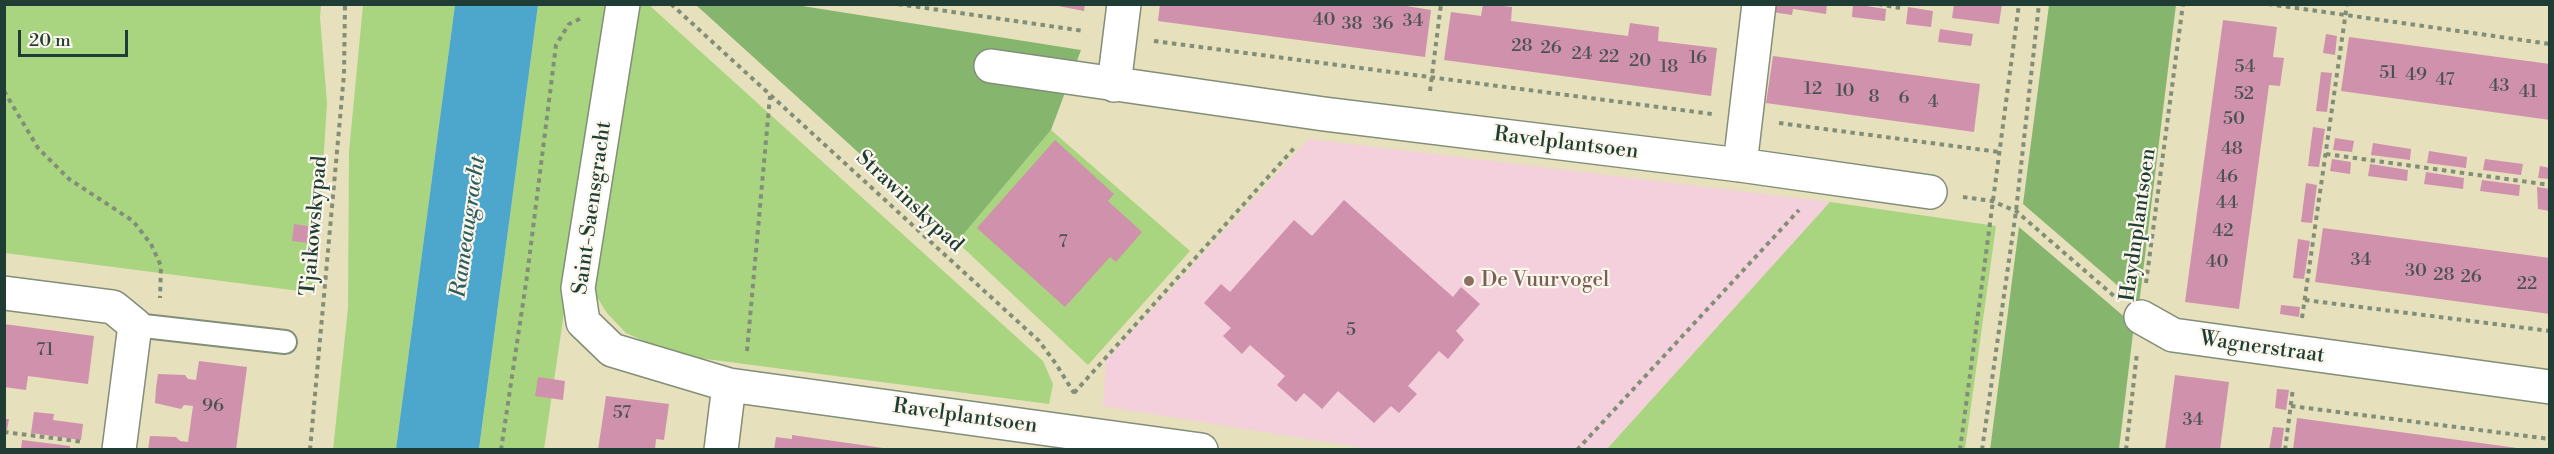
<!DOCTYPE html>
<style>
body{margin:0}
#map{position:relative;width:2554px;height:454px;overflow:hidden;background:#e6e0bd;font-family:"Libre Bodoni",serif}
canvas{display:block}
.frame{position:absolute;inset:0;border:6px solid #1f3d34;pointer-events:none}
.scale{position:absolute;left:18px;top:30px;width:110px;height:27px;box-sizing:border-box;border:3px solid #1f3d34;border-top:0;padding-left:8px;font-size:18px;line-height:21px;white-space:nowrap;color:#1f3d34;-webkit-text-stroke:4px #fbf7ec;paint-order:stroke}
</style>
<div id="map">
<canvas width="2554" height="454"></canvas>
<div class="frame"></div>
<div class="scale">20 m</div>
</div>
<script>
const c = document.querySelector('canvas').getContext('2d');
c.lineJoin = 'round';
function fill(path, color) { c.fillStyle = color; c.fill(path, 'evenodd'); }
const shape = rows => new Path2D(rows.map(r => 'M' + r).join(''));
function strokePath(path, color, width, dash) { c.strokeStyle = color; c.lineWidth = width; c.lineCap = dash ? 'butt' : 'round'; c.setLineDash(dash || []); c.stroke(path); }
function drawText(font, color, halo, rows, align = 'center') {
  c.font = font + ' "Libre Bodoni",serif'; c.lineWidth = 4.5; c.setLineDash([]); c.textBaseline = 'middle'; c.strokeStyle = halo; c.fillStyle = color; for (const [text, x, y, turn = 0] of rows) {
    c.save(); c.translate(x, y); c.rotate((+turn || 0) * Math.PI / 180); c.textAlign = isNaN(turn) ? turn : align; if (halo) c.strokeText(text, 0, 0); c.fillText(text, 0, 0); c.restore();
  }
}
const built = shape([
 [1309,139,1830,202,1607,449,1370,449,1103,406,1106,360]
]);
const green = shape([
 [5,5,321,5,320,17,327,103,315,293,5,253],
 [363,5,455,5,396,449,333,450,348,308,349,152],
 [538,5,609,5,544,449,479,450],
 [636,5,649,5,1043,361,1053,384,1049,404,676,355,626,333,607,313,593,291],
 [1051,130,1190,251,1088,365,957,242],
 [1830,202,1996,226,1965,449,1607,449]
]);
const forest = shape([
 [696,5,796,5,1081,50,1051,130,957,242],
 [2049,5,2176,5,2139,304,2023,204],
 [2019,227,2134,325,2119,449,1990,450]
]);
const water = shape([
 [455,5,538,5,479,449,396,449]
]);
const building = shape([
 [1048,4,1085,4,1084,11],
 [1160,4,1394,4,1431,10,1425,57,1158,21],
 [1483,4,1512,7,1511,21,1628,36,1630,23,1659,27,1658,41,1717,48,1711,96,1444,60,1451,12,1481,16],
 [1773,4,1827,4,1826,14,1793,9,1792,15,1772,12],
 [1853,4,1886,9,1885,21,1852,17],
 [1954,4,2002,4,1999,24,1952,18],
 [1908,7,1933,11,1931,27,1906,24],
 [2223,20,2277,27,2273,57,2284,58,2280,86,2269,85,2239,309,2185,302],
 [1940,29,1973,34,1971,46,1938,42],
 [2326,34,2337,36,2335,55,2323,53],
 [2349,37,2550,64,2550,120,2341,91],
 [1773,56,1980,84,1974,132,1766,103],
 [2321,72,2332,73,2327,112,2316,111],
 [2313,127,2325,129,2319,167,2308,166],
 [2335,138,2354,141,2352,152,2333,150],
 [1055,140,1114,194,1108,201,1142,232,1116,262,1110,257,1065,307,977,228],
 [2373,143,2411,149,2410,160,2371,155],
 [2429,151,2467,157,2466,168,2427,163],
 [2332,159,2351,162,2350,174,2330,171],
 [2485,159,2523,164,2521,175,2483,170],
 [2370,164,2408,170,2407,181,2368,176],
 [2540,166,2550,168,2550,179,2538,178],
 [2426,172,2464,178,2463,189,2424,184],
 [2482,180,2520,185,2519,196,2480,191],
 [2306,183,2317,185,2312,223,2301,222],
 [2537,187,2550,189,2550,211,2538,209],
 [1344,200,1453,297,1461,287,1480,304,1456,331,1464,340,1448,359,1439,351,1408,386,1417,394,1399,413,1391,406,1374,423,1338,391,1322,409,1304,393,1296,402,1277,385,1285,376,1250,345,1242,354,1223,336,1231,328,1204,303,1221,284,1230,292,1294,220,1312,236],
 [294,224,320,228,318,244,292,241],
 [2323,228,2550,258,2550,314,2315,282],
 [2298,239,2310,241,2304,279,2293,278],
 [2281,305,2300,307,2299,317,2280,314],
 [4,324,94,336,88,384,28,376,26,390,4,387],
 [199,361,247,367,236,450,148,450,150,436,176,437,180,441,188,442,193,406,184,405,181,409,155,403,156,388,158,374,185,375,188,379,196,380],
 [2175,375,2229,382,2220,450,2165,450],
 [538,377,565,381,563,400,535,396],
 [2277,389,2289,390,2286,410,2275,408],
 [606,396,669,404,664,440,656,439,655,450,598,450],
 [34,412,54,414,53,420,83,424,81,440,31,433],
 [2297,418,2517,448,2517,450,2293,450],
 [4,419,9,419,7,430,4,430],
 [2273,427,2284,428,2281,450,2269,450],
 [792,435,883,448,883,450,774,450,776,437,792,439],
 [22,440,70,446,70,450,21,450]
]);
const path = shape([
 [671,4,1039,341,1056,364,1074,393,1073,398],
 [898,4,1084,31],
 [1878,4,1900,8],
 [2268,4,2550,44],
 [1154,41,1712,114],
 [4,91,38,148,69,179,133,221,151,244,161,266,160,298],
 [1430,91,1441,4],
 [1779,123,1999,152],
 [2326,154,2550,185],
 [1963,197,1992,201,2016,211,2114,296],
 [2146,283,2183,4],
 [2305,300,2550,331],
 [2302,318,2347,4],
 [747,351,770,96],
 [1074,393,1296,146],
 [2291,406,2550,439],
 [4,432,84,442],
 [310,450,344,74,345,4],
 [501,450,527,276,556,45,569,24,584,17],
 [1577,450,1799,210],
 [1960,450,2019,4],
 [1982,450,2016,211,2039,4],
 [2126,450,2137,353],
 [2285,450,2293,388]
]);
const lane = shape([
 [135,325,285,342]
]);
const street = shape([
 [623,4,578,288,583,322,612,350,729,385,1201,450],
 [991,66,1324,114,1740,165,1930,192],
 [1114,85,1124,4],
 [1740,165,1759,4],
 [4,293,113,307,135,325,119,450],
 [2141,317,2173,335,2550,387],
 [721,450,729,385]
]);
const markers = [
 [1469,281,6,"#8d6e63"]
];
const numberNames = [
 ["40",1324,21],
 ["34",1413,22],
 ["38",1352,25],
 ["36",1383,25],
 ["28",1522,47],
 ["26",1551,49],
 ["24",1582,55],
 ["22",1609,58],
 ["16",1698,59],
 ["20",1640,62],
 ["18",1669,68],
 ["54",2245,68],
 ["51",2388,74],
 ["49",2416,76],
 ["47",2445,81],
 ["43",2499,87],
 ["12",1813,90],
 ["10",1845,92],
 ["41",2528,93],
 ["52",2244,95],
 ["8",1874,98],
 ["6",1904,99],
 ["4",1933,103],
 ["50",2234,120],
 ["48",2232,150],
 ["46",2227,178],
 ["44",2227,204],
 ["42",2223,232],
 ["7",1063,243],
 ["34",2361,261],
 ["40",2217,263],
 ["30",2416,272],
 ["28",2444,276],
 ["26",2471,278],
 ["22",2527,285],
 ["5",1351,331],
 ["71",45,351],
 ["96",213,407],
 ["57",622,414],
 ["34",2193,421]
];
const streetNames = [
 ["Ravelplantsoen",1566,144,7],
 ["Strawinskypad",909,202,43],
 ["Saint-Saensgracht",593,208,-82],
 ["Haydnplantsoen",2139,225,-82],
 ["Tjaikowskypad",315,226,-85],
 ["Wagnerstraat",2262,348,8],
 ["Ravelplantsoen",965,417,8]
];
const educationNames = [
 ["De Vuurvogel",1481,281]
];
const waterNames = [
 ["Rameaugracht",469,227,-82]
];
fill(built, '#f4cfdc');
fill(green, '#a9d480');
fill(forest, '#86b66e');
fill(water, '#4da6cb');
fill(building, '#d091ad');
strokePath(lane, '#828e78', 26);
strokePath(street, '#828e78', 36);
strokePath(path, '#828e78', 4, [4.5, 4.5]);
strokePath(lane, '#fff', 22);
strokePath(street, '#fff', 33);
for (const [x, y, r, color] of markers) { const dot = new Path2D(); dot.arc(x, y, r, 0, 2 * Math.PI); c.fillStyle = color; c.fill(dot); strokePath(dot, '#fbf7ec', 2); }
drawText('18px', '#4b5252', null, numberNames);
drawText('21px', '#1f3d34', '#fbf7ec', streetNames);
drawText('21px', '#785e54', '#fbf7ec', educationNames, 'left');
drawText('italic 22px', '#2d5c61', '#fbf7ec', waterNames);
</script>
